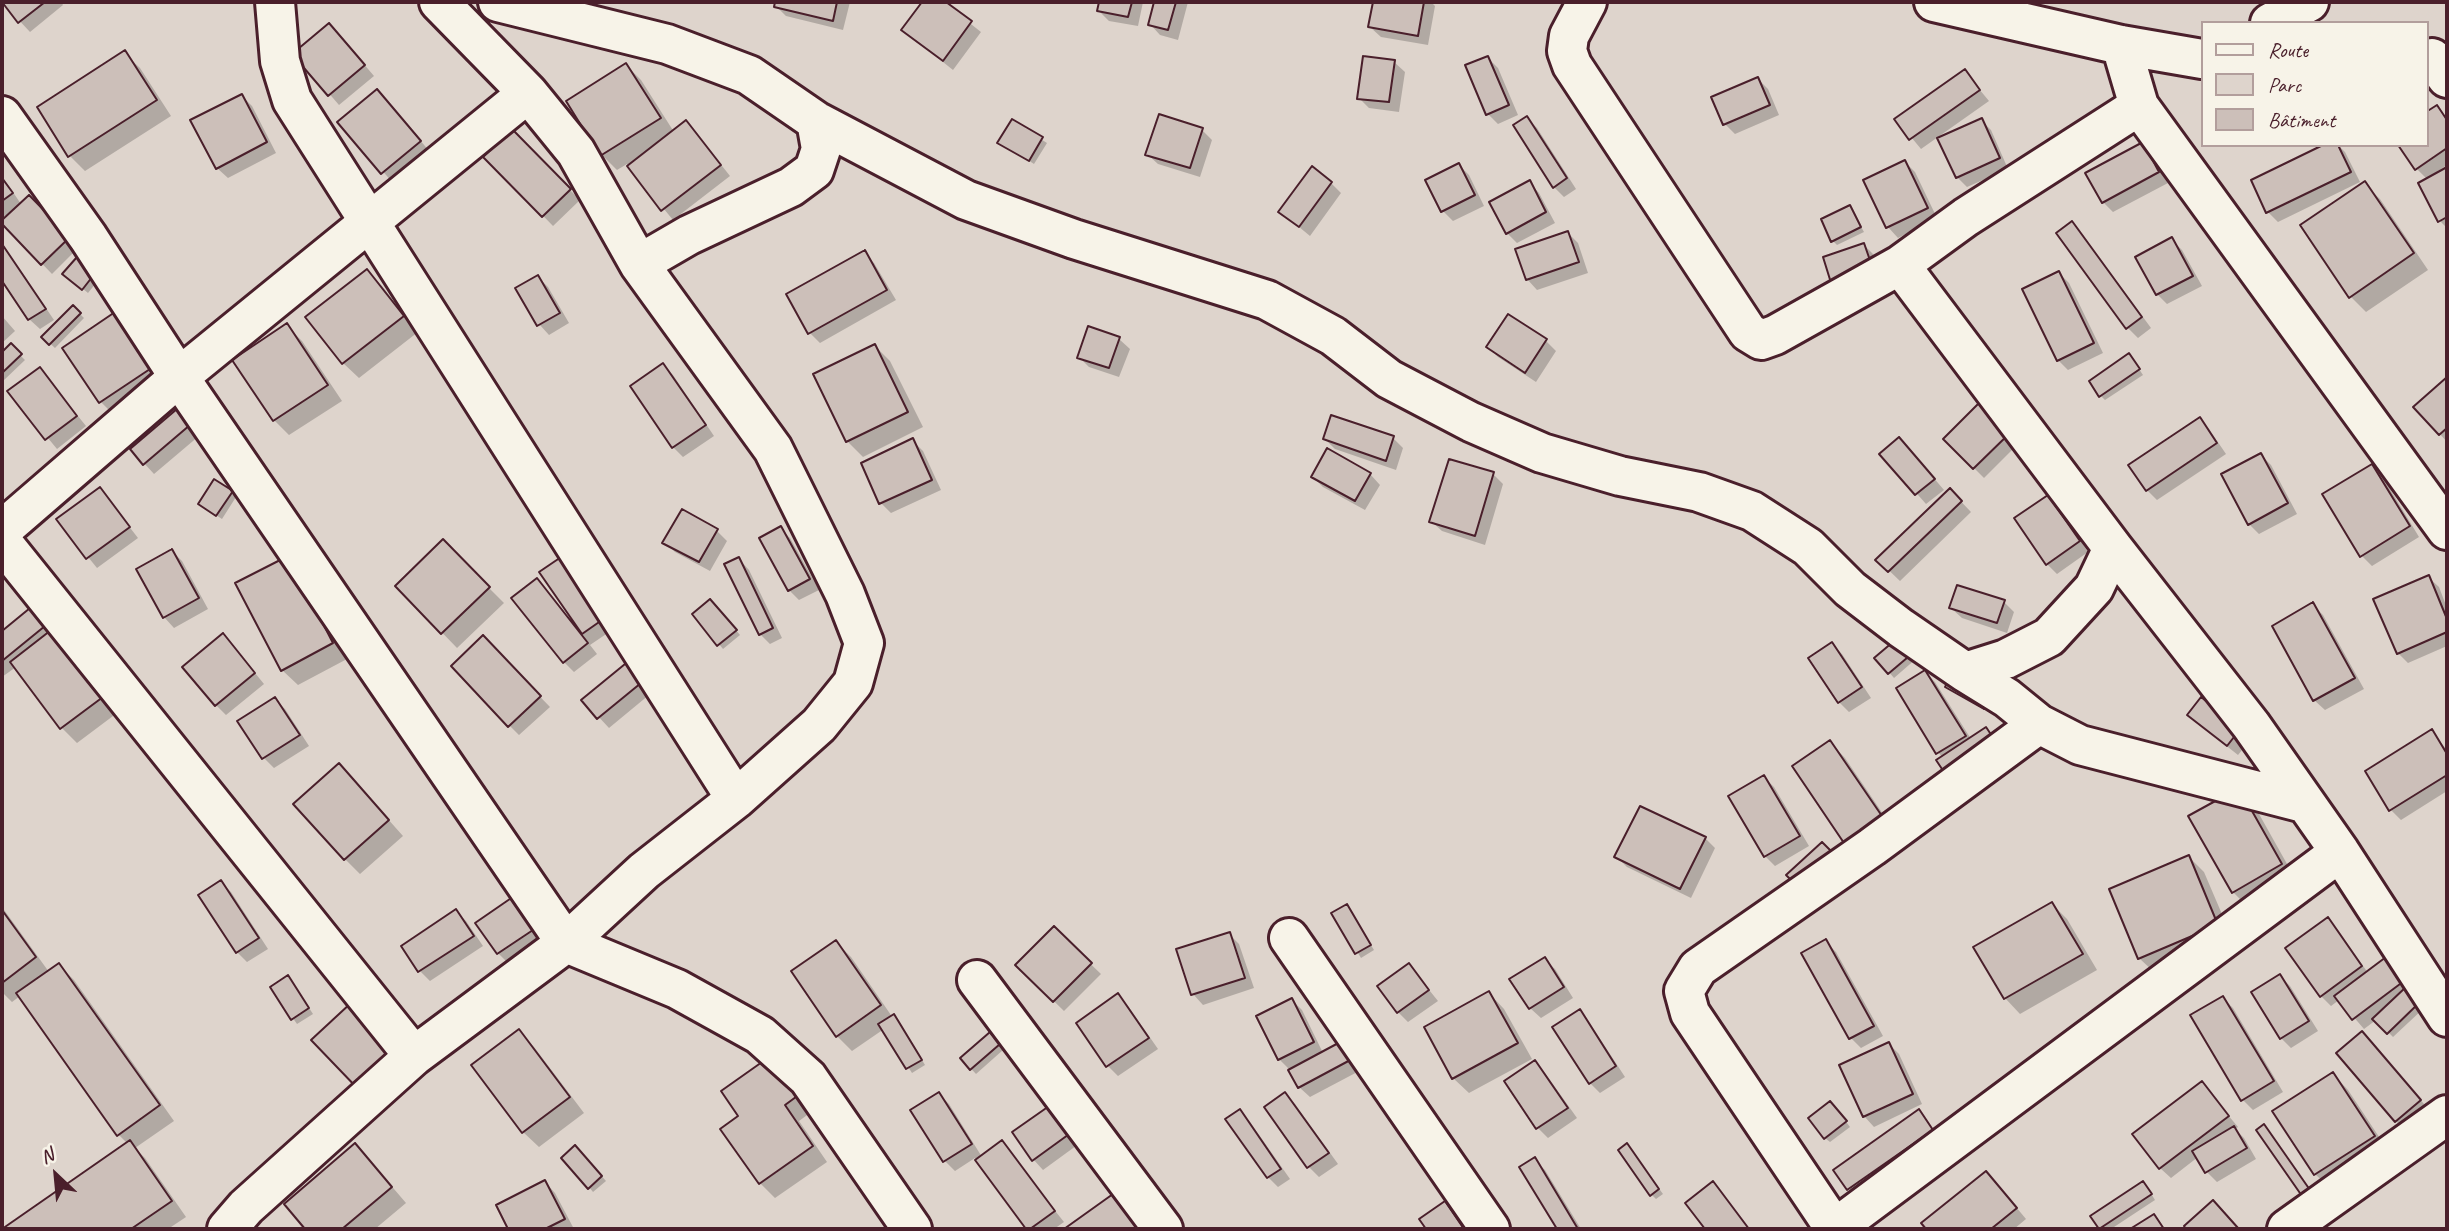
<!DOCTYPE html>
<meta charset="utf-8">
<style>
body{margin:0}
#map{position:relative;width:2449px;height:1231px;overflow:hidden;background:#f7f3e8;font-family:Caveat,sans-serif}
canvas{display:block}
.frame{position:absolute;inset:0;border:4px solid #4a1f2b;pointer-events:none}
.legend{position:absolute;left:2201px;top:21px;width:228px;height:126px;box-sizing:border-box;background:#f7f3e8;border:2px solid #b29e9c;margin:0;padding:9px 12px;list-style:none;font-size:21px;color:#4a1f2b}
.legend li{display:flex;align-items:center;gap:14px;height:35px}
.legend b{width:35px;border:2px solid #b29e9c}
.north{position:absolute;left:21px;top:1140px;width:70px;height:70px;-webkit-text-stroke:5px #f7f3e8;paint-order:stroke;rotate:334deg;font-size:19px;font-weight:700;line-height:28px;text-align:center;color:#4a1f2b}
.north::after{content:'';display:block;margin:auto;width:24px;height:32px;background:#4a1f2b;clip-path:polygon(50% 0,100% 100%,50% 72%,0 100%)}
</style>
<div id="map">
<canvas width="2449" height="1231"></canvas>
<div class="frame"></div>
<ul class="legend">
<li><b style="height:9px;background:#f7f3e8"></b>Route</li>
<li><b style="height:19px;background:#ded4cc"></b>Parc</li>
<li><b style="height:19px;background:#ccbfb9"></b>Bâtiment</li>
</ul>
<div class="north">N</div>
</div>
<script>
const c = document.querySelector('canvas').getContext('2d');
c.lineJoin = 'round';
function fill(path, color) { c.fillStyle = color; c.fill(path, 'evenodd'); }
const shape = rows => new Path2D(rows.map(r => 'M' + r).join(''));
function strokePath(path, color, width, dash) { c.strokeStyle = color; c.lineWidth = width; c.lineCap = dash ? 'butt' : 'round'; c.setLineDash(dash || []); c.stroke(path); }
const green = shape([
 [2,2,2447,2,2447,1229,2,1229],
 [2202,23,2426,23,2426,145,2202,145]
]);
const shadow = shape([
 [2,2,61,2,63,5,30,32],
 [777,2,850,2,843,30,786,16,776,6],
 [924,2,943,2,981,32,953,70,903,30],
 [1101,2,1143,2,1138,26,1109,21,1099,11],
 [1156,2,1188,2,1178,40,1160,35,1150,24],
 [1375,2,1431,2,1435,6,1428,45,1381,37,1370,27],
 [339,35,374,76,339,105,295,54],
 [124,53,140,68,171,116,85,171,70,156,39,108],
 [1488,58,1498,68,1518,115,1498,124,1488,114],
 [1394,62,1405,72,1399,112,1369,108,1359,98],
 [626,65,641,80,674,132,696,133,730,176,673,220,627,164,617,170,602,155],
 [1965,72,1989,101,1921,149,1897,120],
 [1758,79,1768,89,1779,115,1735,134,1725,124],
 [242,96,252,106,276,153,228,178,217,168],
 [387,101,430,152,393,183,340,122],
 [2437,107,2447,118,2447,165,2435,173,2436,175,2447,169,2447,228,2440,221,2428,180,2417,169,2426,145],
 [1527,118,1537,128,1576,189,1564,197,1554,187],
 [1981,120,1991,130,2008,169,1967,187,1957,177],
 [1012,121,1047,143,1034,164,1000,142],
 [1202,130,1212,140,1200,177,1158,164,1147,154],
 [512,132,580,200,553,226,486,157],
 [2142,144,2153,154,2168,183,2113,212,2103,202],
 [2327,145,2338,145,2345,152,2360,182,2278,222,2268,212],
 [1905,162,1915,172,1937,218,1898,238,1888,227,1865,181],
 [1459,165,1469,175,1484,206,1453,221,1443,211],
 [2,176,21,204,78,248,52,274,2,222,11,214,9,213,2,218],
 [1529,182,1539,193,1555,223,1517,243,1507,233],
 [1331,183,1341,193,1310,236,1281,212],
 [2364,184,2380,199,2428,270,2366,312,2350,296],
 [1850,207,1864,232,1837,245,1833,241],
 [2072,224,2082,234,2151,328,2138,338,2127,327],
 [1568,233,1578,243,1588,273,1537,290,1527,279],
 [2172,240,2182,250,2202,286,2167,304,2157,294],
 [2,243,54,320,40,329,29,319,2,278],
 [1864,245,1874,255,1883,282,1834,285],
 [864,253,874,263,896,300,820,343,810,333],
 [367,271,382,286,418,332,359,378,343,363,307,317],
 [2059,273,2069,283,2103,353,2068,370,2058,360],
 [65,274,100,278,88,293],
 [538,277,548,287,569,323,549,335,539,324],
 [73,307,84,318,55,348,43,337],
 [2,316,15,331,2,343],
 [287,326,302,341,342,401,289,435,274,420],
 [133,327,170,381,116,417,101,402,64,349],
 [1119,339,1130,349,1119,377,1089,367,1079,357],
 [1546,341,1556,351,1536,382,1498,357,1488,347],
 [11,346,25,360,2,382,2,355],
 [875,346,890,361,923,427,863,457,847,441],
 [2133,360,2143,375,2105,400,2100,395],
 [663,365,673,375,714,436,683,457,673,447],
 [40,369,86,426,57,449,10,392],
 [2447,379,2447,442,2416,407],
 [1982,402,2021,441,1984,478,1945,439],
 [184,405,206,430,154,474,132,450],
 [2199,419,2209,429,2226,454,2157,500,2147,490,2130,466],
 [1393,438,1403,448,1396,470,1335,449,1325,439],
 [913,441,923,451,941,490,891,513,881,503,863,464],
 [1909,449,1944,490,1926,504,1882,454],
 [2261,455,2271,465,2297,514,2259,534,2249,524],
 [2371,466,2382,476,2419,537,2372,566,2362,556,2325,495],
 [1370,474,1380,485,1365,510,1323,487,1313,477],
 [1493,474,1503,484,1485,545,1442,531,1431,521],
 [100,489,138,538,97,568,58,520],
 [1950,490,1971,512,1900,581,1878,560],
 [231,493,236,497,222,519,205,508],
 [2048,497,2058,507,2088,552,2057,574,2047,564],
 [780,528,790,538,819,590,799,600,789,590],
 [717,531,727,541,710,571,675,552,665,542],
 [443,542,504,603,457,648,397,586],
 [172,551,182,561,208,609,174,628,164,617],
 [739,559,749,570,782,638,770,644,760,634],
 [303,573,347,659,298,685,282,670],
 [542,573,621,624,590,645,597,654,574,672,564,662,546,591,571,621,573,619],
 [2428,577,2439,587,2447,608,2447,646,2408,663,2398,653],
 [41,602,121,710,77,743,62,728,16,667,2,677,2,633],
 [2004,602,2014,612,2007,633,1962,618,1951,608],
 [715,605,740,635,723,649,719,644],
 [2313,605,2323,615,2364,689,2325,710,2314,700],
 [483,638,550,707,519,735,509,725],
 [1900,638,1917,658,1894,678,1877,658],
 [1832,644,1842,654,1871,698,1849,712,1839,702],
 [233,646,264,684,226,715,216,705],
 [636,657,661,685,609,728,583,700],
 [1925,672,1935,682,1971,739,1943,758,1938,752],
 [1947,687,1996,699,1989,712],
 [275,699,285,709,309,746,274,768,264,758,240,721],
 [2200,725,2250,740,2238,755],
 [2432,732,2447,750,2447,791,2401,820,2391,810],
 [1830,742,1845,758,1898,836,1863,860],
 [1764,777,1774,787,1809,846,1775,866,1765,856],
 [354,781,403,836,360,874,345,859],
 [2239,790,2254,805,2296,880,2248,907,2233,892],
 [1705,838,1715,848,1691,898,1627,867,1617,857],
 [2189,857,2204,872,2233,940,2155,973,2139,958],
 [221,882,231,892,268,949,247,962,237,952,200,896],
 [2052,904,2067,919,2097,970,2020,1014,2005,998,1976,947],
 [530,905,551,934,508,963,498,953],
 [1347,906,1374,950,1361,958,1334,914],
 [2,907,49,972,59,965,74,980,174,1121,135,1148,145,1158,186,1217,168,1229,3,1229,128,1144,118,1134,20,996,12,1002,2,992],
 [456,911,466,921,483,946,430,981,420,971],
 [2328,920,2338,930,2368,973,2386,959,2424,1008,2393,1037,2376,1020,2364,1029,2339,1000,2331,1006,2321,996],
 [1054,929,1101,974,1064,1011,1017,965],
 [1229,934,1239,944,1254,988,1203,1005,1193,994],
 [836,942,851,957,893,1018,899,1021,925,1065,912,1073,884,1029,852,1051,837,1036],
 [1826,942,1836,952,1883,1036,1861,1048,1851,1038,1803,954],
 [1544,959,1555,969,1573,998,1541,1018,1530,1008,1512,980],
 [1409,965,1438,1001,1408,1022,1398,1012],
 [2280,976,2290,986,2318,1031,2291,1048,2281,1038],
 [292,982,313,1014,297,1024,272,988],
 [1489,993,1504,1009,1532,1059,1469,1093,1453,1078],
 [1118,996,1128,1006,1158,1049,1118,1076,1108,1066,1078,1023],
 [2223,998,2233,1008,2283,1092,2253,1110,2243,1100],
 [1292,1000,1302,1010,1323,1053,1354,1052,1363,1069,1310,1097,1299,1087,1291,1071,1279,1059],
 [1579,1012,1589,1022,1625,1077,1600,1093,1590,1083],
 [519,1031,534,1047,584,1113,539,1147,523,1132,474,1065],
 [990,1035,1003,1050,976,1074,962,1059],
 [2372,1043,2430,1111,2406,1131,2396,1121],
 [1889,1044,1899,1054,1922,1104,1874,1127,1864,1116],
 [772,1057,814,1110,799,1121,827,1162,775,1198,760,1183,741,1116],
 [1535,1062,1545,1073,1577,1118,1548,1138,1538,1128,1506,1082],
 [2333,1074,2348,1090,2389,1152,2331,1189,2315,1174],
 [2202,1084,2238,1127,2235,1129,2244,1138,2256,1159,2217,1182,2207,1172,2198,1157,2171,1178,2160,1168],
 [939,1094,949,1104,982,1157,1001,1143,1064,1222,1054,1229,1028,1229,975,1158,955,1171,945,1161],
 [1285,1094,1295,1104,1338,1164,1319,1177,1309,1167],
 [1052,1106,1080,1143,1043,1170,1033,1159],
 [1835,1107,1850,1127,1830,1142,1825,1138],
 [1240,1111,1250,1122,1290,1179,1278,1187,1268,1177,1228,1120],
 [1919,1112,1942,1141,1859,1199,1836,1170],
 [1627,1145,1663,1194,1656,1199,1651,1194],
 [580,1152,606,1181,593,1192,589,1187],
 [1534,1160,1545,1170,1581,1229,1559,1229,1522,1168],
 [370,1161,406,1203,375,1229,308,1229,286,1204],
 [545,1182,555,1193,574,1229,510,1229,498,1206],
 [1712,1183,1722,1193,1750,1229,1707,1229,1687,1203],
 [1996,1183,2026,1219,2014,1229,1928,1229,1923,1224],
 [2147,1187,2155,1200,2111,1229,2100,1229,2092,1216],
 [1445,1203,1455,1214,1466,1229,1428,1229,1421,1220],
 [2223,1213,2238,1229,2189,1229,2186,1227]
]);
const building = shape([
 [2,2,45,2,18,23,2,2],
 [775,2,837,2,833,21,774,7,775,2],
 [922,2,946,2,972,21,943,61,901,30,922,2],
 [1099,2,1132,2,1128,17,1097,11,1099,2],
 [1154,2,1176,2,1168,30,1148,25,1154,2],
 [1373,2,1424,2,1418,36,1368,27,1373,2],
 [329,23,365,65,328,96,292,54,329,23],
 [125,50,157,100,68,157,37,107,125,50],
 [1363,56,1395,60,1389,102,1357,99,1363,56],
 [1488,56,1509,105,1486,115,1465,65,1488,56],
 [626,63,661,118,600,156,566,101,626,63],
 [1965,69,1980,90,1909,140,1894,119,1965,69],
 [1758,77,1770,105,1723,125,1711,97,1758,77],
 [377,89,421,141,381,174,337,122,377,89],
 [242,94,267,142,216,169,190,120,242,94],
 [2437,105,2447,120,2447,148,2415,170,2398,145,2426,145,2426,112,2437,105],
 [1159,114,1203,128,1190,168,1145,155,1159,114],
 [1527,116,1567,178,1553,188,1513,125,1527,116],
 [1982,118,2000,158,1956,178,1937,138,1982,118],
 [1012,119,1043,137,1029,161,997,143,1012,119],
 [686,120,721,165,661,211,627,166,686,120],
 [512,129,571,189,542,217,483,157,512,129],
 [2143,142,2159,172,2102,203,2085,173,2143,142],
 [2323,145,2338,145,2351,172,2266,213,2251,180,2323,145],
 [1905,160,1928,208,1886,228,1863,180,1905,160],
 [1459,163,1475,195,1441,212,1425,180,1459,163],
 [1312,166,1332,182,1299,227,1278,212,1312,166],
 [2447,167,2447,217,2438,222,2418,183,2447,167],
 [2,178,13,193,2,201,2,178],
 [1530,180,1546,212,1506,234,1489,202,1530,180],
 [2365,181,2414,253,2349,298,2300,225,2365,181],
 [29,195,70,237,41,265,2,224,2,220,29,195],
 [1850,205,1861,227,1831,242,1821,219,1850,205],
 [2072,221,2142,317,2126,329,2056,233,2072,221],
 [1568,231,1579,262,1526,280,1515,249,1568,231],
 [2172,237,2193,276,2156,295,2135,257,2172,237],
 [1864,243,1874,272,1832,286,1823,257,1864,243],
 [2,244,46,309,28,320,2,281,2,244],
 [865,250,887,290,808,334,786,294,865,250],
 [77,257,96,272,82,290,62,274,77,257],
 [367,269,404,316,342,364,305,317,367,269],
 [2059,271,2094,343,2057,361,2022,289,2059,271],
 [538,275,560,313,537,326,515,288,538,275],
 [73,305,81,313,49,345,41,337,73,305],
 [118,310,156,365,99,403,62,348,118,310],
 [1508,314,1547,339,1525,373,1486,347,1508,314],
 [287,323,328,385,273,421,232,360,287,323],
 [1088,326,1120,337,1109,368,1077,358,1088,326],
 [11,343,22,354,2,373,2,352,11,343],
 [875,344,908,412,846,442,813,374,875,344],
 [2129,353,2140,369,2099,397,2089,381,2129,353],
 [663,363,706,425,672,448,630,386,663,363],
 [40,367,77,416,45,440,7,391,40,367],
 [2447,377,2447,428,2439,435,2413,407,2447,377],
 [1982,400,2013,430,1973,469,1943,439,1982,400],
 [184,403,197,419,143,465,130,449,184,403],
 [1331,415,1394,436,1386,461,1323,439,1331,415],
 [2200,417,2217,443,2146,491,2128,465,2200,417],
 [1899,437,1935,479,1915,495,1879,454,1899,437],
 [913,438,932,480,879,504,861,463,913,438],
 [1327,448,1371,473,1355,501,1311,477,1327,448],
 [2261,453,2288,503,2248,525,2221,474,2261,453],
 [1449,459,1494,472,1475,536,1429,522,1449,459],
 [2372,464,2410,526,2360,557,2322,494,2372,464],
 [214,479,233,491,216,516,198,504,214,479],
 [100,487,130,527,86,559,56,519,100,487],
 [1950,488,1962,501,1888,572,1875,560,1950,488],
 [2048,495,2080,541,2046,565,2014,518,2048,495],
 [682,509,718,529,699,562,662,543,682,509],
 [781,526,810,579,788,591,759,538,781,526],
 [443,539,490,587,441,634,395,586,443,539],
 [172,549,199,598,163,618,136,569,172,549],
 [570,551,612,613,582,634,539,572,570,551],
 [288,556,333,643,281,671,235,583,288,556],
 [739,557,773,628,759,635,724,564,739,557],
 [2429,575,2447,619,2447,632,2397,654,2373,599,2429,575],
 [537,578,588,643,563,663,511,598,537,578],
 [1957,585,2005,600,1997,623,1949,608,1957,585],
 [41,599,56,617,2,661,2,631,41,599],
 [710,599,737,630,717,646,692,614,710,599],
 [2313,602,2355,678,2313,701,2272,626,2313,602],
 [55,627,107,694,60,729,10,662,55,627],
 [223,633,255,673,215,706,182,667,223,633],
 [483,635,541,696,508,727,451,666,483,635],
 [1900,636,1914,652,1888,674,1874,658,1900,636],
 [1832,642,1862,687,1838,703,1808,658,1832,642],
 [636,655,652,674,597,719,581,700,636,655],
 [1925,670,1966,736,1936,754,1896,688,1925,670],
 [1954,671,1992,693,1984,709,1945,687,1954,671],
 [275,697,300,735,262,759,237,721,275,697],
 [2201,697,2241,728,2227,746,2187,715,2201,697],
 [1986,727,1998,745,1948,778,1936,760,1986,727],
 [2432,729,2447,754,2447,775,2389,811,2365,771,2432,729],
 [1830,740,1884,819,1846,846,1792,766,1830,740],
 [339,763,389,820,344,860,293,804,339,763],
 [1764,775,1800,836,1764,857,1728,796,1764,775],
 [2239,788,2282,864,2232,893,2188,816,2239,788],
 [1640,806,1706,837,1680,889,1614,857,1640,806],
 [1822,842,1832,852,1796,885,1786,875,1822,842],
 [2189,855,2218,925,2138,959,2109,889,2189,855],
 [221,880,259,938,236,953,198,895,221,880],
 [520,892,542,924,497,954,475,923,520,892],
 [2052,902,2083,954,2004,999,1973,947,2052,902],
 [1347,904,1371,945,1355,954,1331,913,1347,904],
 [456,909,474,936,418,972,401,946,456,909],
 [2,910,36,957,2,983,2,910],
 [2328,917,2362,966,2320,997,2285,948,2328,917],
 [1054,926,1092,963,1053,1002,1015,965,1054,926],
 [1230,932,1245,978,1191,995,1176,949,1230,932],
 [1826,939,1874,1026,1849,1039,1801,953,1826,939],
 [836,940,881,1005,836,1037,791,971,836,940],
 [1545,957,1564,987,1529,1009,1509,979,1545,957],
 [2386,957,2404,981,2352,1020,2334,996,2386,957],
 [59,963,160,1105,117,1136,16,993,59,963],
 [1409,963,1429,990,1397,1013,1377,986,1409,963],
 [2280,974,2309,1021,2280,1039,2251,992,2280,974],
 [288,975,309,1008,291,1020,270,987,288,975],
 [2406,987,2420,1002,2387,1034,2372,1019,2406,987],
 [1489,991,1518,1043,1452,1079,1424,1027,1489,991],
 [1118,993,1149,1038,1106,1067,1076,1023,1118,993],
 [2223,996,2274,1081,2241,1101,2190,1015,2223,996],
 [1292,998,1314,1042,1278,1060,1256,1016,1292,998],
 [352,1002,400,1053,360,1091,311,1040,352,1002],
 [1580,1009,1616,1066,1589,1084,1552,1027,1580,1009],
 [894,1014,922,1060,906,1069,878,1024,894,1014],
 [519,1029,570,1097,522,1133,471,1065,519,1029],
 [2362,1031,2421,1100,2395,1122,2336,1053,2362,1031],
 [990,1032,1000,1044,970,1070,960,1058,990,1032],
 [1344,1040,1354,1058,1298,1088,1288,1070,1344,1040],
 [1889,1042,1913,1094,1863,1117,1839,1065,1889,1042],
 [772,1055,800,1094,785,1105,813,1146,759,1184,720,1129,738,1116,721,1091,772,1055],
 [1535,1060,1568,1108,1536,1129,1504,1081,1535,1060],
 [2333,1072,2375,1136,2314,1175,2272,1111,2333,1072],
 [2202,1081,2229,1116,2159,1169,2132,1134,2202,1081],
 [939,1092,972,1144,943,1162,910,1110,939,1092],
 [1285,1092,1329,1153,1307,1168,1264,1107,1285,1092],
 [1830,1101,1847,1121,1824,1139,1808,1118,1830,1101],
 [1052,1104,1072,1132,1032,1161,1012,1132,1052,1104],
 [1240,1109,1281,1169,1267,1178,1225,1119,1240,1109],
 [1919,1109,1933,1130,1847,1190,1833,1170,1919,1109],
 [2264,1124,2310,1190,2302,1196,2256,1130,2264,1124],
 [2234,1126,2247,1148,2205,1173,2192,1151,2234,1126],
 [130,1140,172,1201,131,1229,2,1229,130,1140],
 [1002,1140,1055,1211,1030,1229,1026,1229,975,1160,1002,1140],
 [355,1143,392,1187,342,1229,305,1229,284,1204,355,1143],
 [1627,1143,1659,1189,1650,1196,1618,1150,1627,1143],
 [575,1145,602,1176,588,1189,561,1158,575,1145],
 [1535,1157,1578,1229,1557,1229,1519,1167,1535,1157],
 [1986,1171,2017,1208,1991,1229,1926,1229,1921,1223,1986,1171],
 [545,1180,565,1219,545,1229,508,1229,496,1205,545,1180],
 [1713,1181,1749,1229,1705,1229,1685,1203,1713,1181],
 [2143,1181,2152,1194,2099,1229,2090,1216,2143,1181],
 [1120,1189,1139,1229,1064,1229,1120,1189],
 [2213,1200,2238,1228,2186,1229,2184,1226,2213,1200],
 [1445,1201,1464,1229,1426,1229,1419,1219,1445,1201],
 [2154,1214,2164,1229,2130,1229,2154,1214]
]);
const minor = shape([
 [275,2,280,61,292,100,736,799],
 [498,2,667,44,749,75,816,121,966,200,1074,239,1267,300,1333,336,1389,379,1471,422,1542,453,1620,476,1699,492,1752,511,1808,547,1850,589,1901,628,1965,672,2007,698,2039,724,2080,745,2304,803],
 [1587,2,1569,36,1567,51,1572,65,1748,332,1761,340,1775,335,1900,265],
 [1934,2,2121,45,2202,59],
 [2270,23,2309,2],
 [2121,45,2139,106,2447,530],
 [2432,58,2447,78],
 [2139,106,1966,217,1900,265,2113,548,2251,725,2340,852,2447,1017],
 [2,116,88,237,179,377,566,943,677,989,760,1035,808,1078,912,1229],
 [639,264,689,235,791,187,814,170,821,149,816,121],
 [2,530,179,377,528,93,439,2],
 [2,542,414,1056],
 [1965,672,2006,659,2049,637,2094,588,2113,548],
 [1289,938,1490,1229],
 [977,980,1163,1229],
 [227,1229,246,1207,414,1056,566,943,644,871,736,799,819,725,853,683,864,643,845,594,773,449,639,264,576,152,528,93],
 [1834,1229,2340,852],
 [1835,1229,1690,1013,1684,991,1698,968,1872,847,2039,724],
 [2287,1229,2447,1115]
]);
fill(green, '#ded4cc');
fill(shadow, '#0003');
fill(building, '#ccbfb9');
strokePath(building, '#4a1f2b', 2);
strokePath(minor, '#4a1f2b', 44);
strokePath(minor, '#f7f3e8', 38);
</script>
